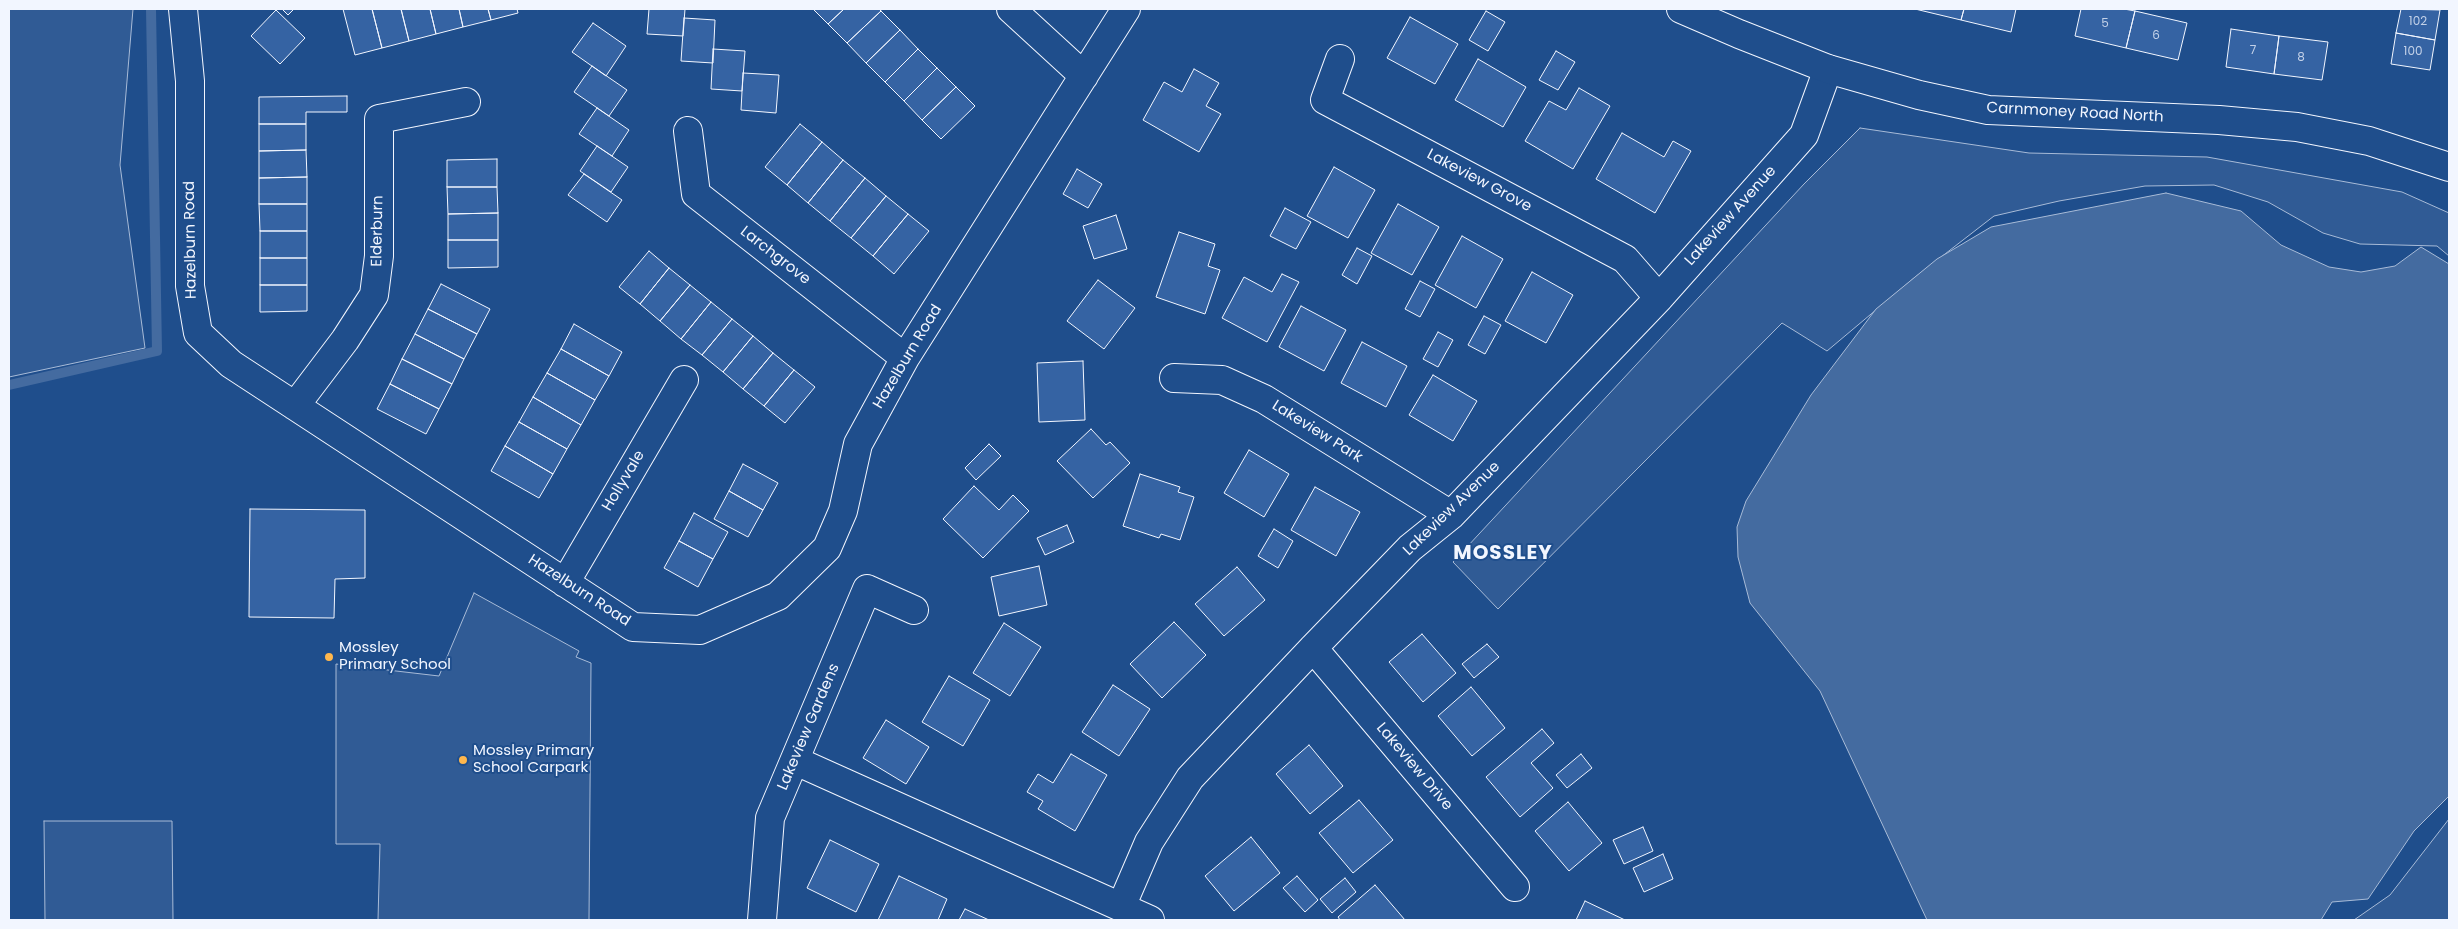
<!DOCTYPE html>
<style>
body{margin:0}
#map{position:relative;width:2458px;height:929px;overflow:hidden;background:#1f4e8c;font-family:Poppins,sans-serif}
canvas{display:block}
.frame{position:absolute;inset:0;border:10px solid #f2f6ff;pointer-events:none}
</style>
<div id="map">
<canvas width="2458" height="929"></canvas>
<div class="frame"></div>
</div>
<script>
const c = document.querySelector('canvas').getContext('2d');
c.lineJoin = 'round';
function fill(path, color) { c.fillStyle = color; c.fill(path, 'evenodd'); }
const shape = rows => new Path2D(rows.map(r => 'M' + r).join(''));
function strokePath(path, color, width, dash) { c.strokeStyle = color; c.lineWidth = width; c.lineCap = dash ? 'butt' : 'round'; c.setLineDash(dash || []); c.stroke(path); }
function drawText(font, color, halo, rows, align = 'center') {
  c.font = font + ' Poppins,sans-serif'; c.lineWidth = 4; c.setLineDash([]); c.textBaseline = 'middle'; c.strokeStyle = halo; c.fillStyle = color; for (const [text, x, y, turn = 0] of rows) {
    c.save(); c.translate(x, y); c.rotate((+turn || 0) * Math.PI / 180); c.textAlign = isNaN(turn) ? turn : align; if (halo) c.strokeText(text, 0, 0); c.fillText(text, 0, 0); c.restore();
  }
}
const built = shape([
 [9,9,133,9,120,165,145,348,9,377,9,9],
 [1860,128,2029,153,2207,157,2402,192,2449,213,2449,256,2437,246,2360,244,2323,233,2268,202,2214,185,2145,186,2059,201,1994,216,1914,278,1827,351,1782,323,1498,609,1453,562,1804,184,1860,128],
 [474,593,579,651,576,657,591,663,589,920,378,920,380,844,336,844,336,664,439,676,474,593],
 [2449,819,2449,920,2354,920,2390,895,2449,819],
 [44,821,172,821,173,920,45,920,44,821]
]);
const water = shape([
 [2166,193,2241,211,2281,245,2329,267,2361,272,2395,266,2421,247,2449,264,2449,796,2414,831,2368,899,2332,902,2321,920,1927,920,1820,691,1750,603,1738,557,1737,527,1746,501,1811,395,1876,309,1937,259,1991,227,2166,193]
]);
const stream = shape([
 [9,385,157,351,151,9]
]);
const building = shape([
 [282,9,294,9,288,15,282,9],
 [343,9,372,9,382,48,355,55,343,9],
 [372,9,401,9,409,41,382,48,372,9],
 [401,9,430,9,436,34,409,41,401,9],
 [430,9,459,9,463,27,436,34,430,9],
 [459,9,488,9,491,20,463,27,459,9],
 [488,9,517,9,518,13,491,20,488,9],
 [649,9,685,9,683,36,647,34,649,9],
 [813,9,844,9,828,24,813,9],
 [844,9,879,9,881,11,847,43,828,24,844,9],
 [1915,9,1964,9,1961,20,1915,9],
 [1964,9,2016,9,2011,32,1961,20,1964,9],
 [2081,9,2124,9,2135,11,2126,48,2075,36,2081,9],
 [2401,9,2440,10,2435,40,2396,33,2401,9],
 [276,10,305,38,280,64,251,36,276,10],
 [881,11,900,30,866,63,847,43,881,11],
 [1486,11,1505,22,1488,51,1469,40,1486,11],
 [2135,11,2187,23,2178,60,2126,48,2135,11],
 [1410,17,1458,44,1435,84,1387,58,1410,17],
 [684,18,715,20,713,63,681,61,684,18],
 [593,23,626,46,606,76,572,52,593,23],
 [2231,29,2279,36,2274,74,2226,67,2231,29],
 [900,30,918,49,885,82,866,63,900,30],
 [2396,33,2435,40,2430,70,2391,64,2396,33],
 [2279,36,2328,42,2322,80,2274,74,2279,36],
 [713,49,745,51,742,91,711,89,713,49],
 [918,49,937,68,904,101,885,82,918,49],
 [1556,51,1575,62,1558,90,1539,80,1556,51],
 [1478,59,1526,87,1503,127,1455,100,1478,59],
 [592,66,627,90,609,116,574,92,592,66],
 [937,68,956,87,922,120,904,101,937,68],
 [1194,69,1219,83,1206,106,1221,114,1199,152,1143,120,1164,82,1182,92,1194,69],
 [743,73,779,75,776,113,741,110,743,73],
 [956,87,975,106,941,139,922,120,956,87],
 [1579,88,1610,106,1573,169,1525,141,1549,101,1566,110,1579,88],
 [347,96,347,112,306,112,306,124,259,124,259,97,347,96],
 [597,108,629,130,612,156,579,134,597,108],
 [259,124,306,124,306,150,259,151,259,124],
 [800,124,822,142,787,185,765,167,800,124],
 [1622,133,1664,157,1673,141,1691,151,1655,213,1596,179,1622,133],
 [822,142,843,160,808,203,787,185,822,142],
 [597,146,628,167,611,192,580,171,597,146],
 [306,150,307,177,259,178,259,151,306,150],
 [497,159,497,187,447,187,447,160,497,159],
 [843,160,865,178,830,221,808,203,843,160],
 [1334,167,1375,190,1348,238,1307,216,1334,167],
 [1077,169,1102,184,1088,208,1063,194,1077,169],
 [584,174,622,200,607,222,568,195,584,174],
 [307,177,307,204,259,204,259,178,307,177],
 [865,178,886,196,851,238,830,221,865,178],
 [447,187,497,187,498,213,448,214,447,187],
 [886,196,908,214,873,256,851,238,886,196],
 [259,204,307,204,307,231,260,231,259,204],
 [1398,204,1439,227,1412,275,1371,253,1398,204],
 [1285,208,1311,222,1296,249,1270,236,1285,208],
 [498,213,498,240,448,240,448,214,498,213],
 [908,214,929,231,894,274,873,256,908,214],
 [1116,215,1127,249,1094,259,1083,226,1116,215],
 [260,231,307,231,307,258,260,258,260,231],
 [1179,232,1215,244,1208,266,1220,270,1205,314,1156,297,1179,232],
 [1462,236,1503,259,1476,308,1435,285,1462,236],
 [448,240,498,240,498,267,448,268,448,240],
 [1357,248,1372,256,1357,284,1342,275,1357,248],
 [649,251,669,268,640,304,619,287,649,251],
 [260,258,307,258,307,285,260,285,260,258],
 [669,268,690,285,660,321,640,304,669,268],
 [1532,272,1573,295,1546,343,1505,321,1532,272],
 [1282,274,1299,282,1267,342,1222,318,1244,277,1272,292,1282,274],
 [1098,280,1135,308,1104,349,1067,321,1098,280],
 [1420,281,1435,289,1420,317,1405,309,1420,281],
 [441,284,490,309,477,334,428,309,441,284],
 [260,285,307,285,307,311,260,312,260,285],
 [690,285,711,302,681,339,660,321,690,285],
 [711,302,732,319,702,355,681,339,711,302],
 [1301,306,1346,330,1324,371,1279,347,1301,306],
 [428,309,477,334,464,359,415,334,428,309],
 [1484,316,1501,325,1485,354,1468,345,1484,316],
 [732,319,753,336,723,372,702,355,732,319],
 [574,324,622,352,609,376,561,349,574,324],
 [1438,332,1453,340,1438,367,1423,359,1438,332],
 [415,334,464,359,452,384,402,359,415,334],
 [753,336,773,353,743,389,723,372,753,336],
 [1362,342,1407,366,1386,407,1341,383,1362,342],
 [561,349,609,376,595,400,547,373,561,349],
 [773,353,794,370,764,406,743,389,773,353],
 [402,359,452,384,439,409,390,384,402,359],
 [1083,361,1085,420,1039,422,1037,363,1083,361],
 [794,370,815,387,785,423,764,406,794,370],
 [547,373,595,400,581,425,533,397,547,373],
 [1433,375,1477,401,1453,441,1409,415,1433,375],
 [390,384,439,409,426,434,377,409,390,384],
 [533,397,581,425,567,449,519,422,533,397],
 [519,422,567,449,553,474,505,446,519,422],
 [1091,429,1106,445,1110,442,1130,463,1093,498,1057,461,1091,429],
 [989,444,1001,456,976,480,965,468,989,444],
 [505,446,553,474,539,498,491,471,505,446],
 [1249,450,1289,474,1264,517,1224,493,1249,450],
 [743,464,778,483,763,510,729,491,743,464],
 [1140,474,1180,487,1178,492,1194,497,1180,540,1161,534,1159,538,1123,526,1140,474],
 [974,486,999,510,1013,495,1029,511,983,558,943,519,974,486],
 [1315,487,1360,512,1336,556,1291,530,1315,487],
 [729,491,763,510,748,537,714,519,729,491],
 [250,509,365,510,365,578,335,579,334,618,249,617,250,509],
 [694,513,728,532,713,559,679,541,694,513],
 [1067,525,1074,542,1045,555,1037,538,1067,525],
 [1274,529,1293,541,1278,568,1258,556,1274,529],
 [679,541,713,559,698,587,664,568,679,541],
 [1039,566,1047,605,999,616,991,577,1039,566],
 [1237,567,1265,600,1224,636,1195,604,1237,567],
 [1174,622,1206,655,1162,698,1130,664,1174,622],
 [1004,623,1041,647,1010,696,973,673,1004,623],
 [1422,634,1456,673,1423,702,1389,662,1422,634],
 [1487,644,1499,657,1474,678,1462,664,1487,644],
 [949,676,990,700,963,746,922,722,949,676],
 [1113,685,1150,709,1119,756,1082,732,1113,685],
 [1471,687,1505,728,1472,756,1438,716,1471,687],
 [886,720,929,747,906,784,863,758,886,720],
 [1542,729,1554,743,1531,763,1553,788,1520,817,1486,777,1542,729],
 [1309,745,1343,786,1310,814,1276,774,1309,745],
 [1071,754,1107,775,1075,831,1038,809,1043,801,1027,792,1038,774,1053,783,1071,754],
 [1581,754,1592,768,1567,788,1556,775,1581,754],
 [1359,800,1393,840,1353,873,1319,833,1359,800],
 [1568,802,1602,843,1569,871,1535,831,1568,802],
 [1643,827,1653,851,1624,864,1613,840,1643,827],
 [1251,837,1280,873,1234,911,1205,876,1251,837],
 [830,840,879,864,856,912,807,888,830,840],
 [1663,854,1673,879,1644,892,1633,868,1663,854],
 [899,876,947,899,938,920,878,920,899,876],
 [1297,876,1318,900,1305,912,1283,888,1297,876],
 [1345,878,1356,892,1332,913,1320,899,1345,878],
 [1375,885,1405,920,1340,920,1338,917,1375,885],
 [1585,901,1625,920,1576,920,1585,901],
 [965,909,989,920,959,920,965,909]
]);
const minor = shape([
 [183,9,190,81,190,286,198,333,231,364,633,627,700,630,778,596,827,548,843,511,858,444,905,358,1126,9],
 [1011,9,1084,76],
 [1340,59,1325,100,1625,259,1659,298],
 [688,131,696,194,905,358],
 [1174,378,1222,380,1264,399,1451,515],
 [295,406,345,340,374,295,379,256,379,119,466,102],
 [565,583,684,380],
 [1313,648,1515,887],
 [796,761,1121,907],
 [762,920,770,818,867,589,914,610],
 [1150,920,1121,907,1149,842,1190,778,1313,648,1410,548,1451,515,1659,298,1804,135,1828,69]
]);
const tertiary = shape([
 [1681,9,1739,34,1828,69,1919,95,1988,110,2219,120,2297,127,2369,141,2449,167]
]);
const markers = [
 [329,657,5,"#ffb74d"],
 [463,760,5,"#ffb74d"]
];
const numberNames = [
 ["102",2418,22],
 ["5",2105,24],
 ["6",2156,36],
 ["7",2253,51],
 ["100",2413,52],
 ["8",2301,58]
];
const streetNames = [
 ["Carnmoney Road North",2075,113,3],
 ["Lakeview Grove",1479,181,28],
 ["Lakeview Avenue",1731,216,-48],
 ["Elderburn",378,231,-89],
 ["Hazelburn Road",191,240,-91],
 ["Larchgrove",775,256,38],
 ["Hazelburn Road",908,357,-59],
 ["Lakeview Park",1317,432,32],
 ["Hollyvale",624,481,-59],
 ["Lakeview Avenue",1452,509,-44],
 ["Hazelburn Road",579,591,33],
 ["Lakeview Gardens",809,727,-67],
 ["Lakeview Drive",1414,767,50]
];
const poiNames = [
 ["Mossley",339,648],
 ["Primary School",339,665],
 ["Mossley Primary",473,751],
 ["School Carpark",473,768]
];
const districtNames = [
 ["MOSSLEY",1503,554]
];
fill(built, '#305b95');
strokePath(built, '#a8bbd7', 1);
fill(water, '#446ba0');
strokePath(water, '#a8bbd7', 1);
strokePath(stream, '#446ba0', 10);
fill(building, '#3563a3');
strokePath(building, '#f2f6ff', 1);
strokePath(minor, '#f2f6ff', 30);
strokePath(tertiary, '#f2f6ff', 30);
strokePath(minor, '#1f4e8c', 28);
strokePath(tertiary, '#1f4e8c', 28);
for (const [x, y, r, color] of markers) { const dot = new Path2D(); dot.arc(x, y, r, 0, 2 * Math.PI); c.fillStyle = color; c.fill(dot); strokePath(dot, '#1f4e8c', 2); }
drawText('12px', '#c3d1e8', null, numberNames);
drawText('15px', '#f2f6ff', '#1f4e8c', streetNames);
drawText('15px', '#f2f6ff', '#1f4e8c', poiNames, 'left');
c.letterSpacing = '1px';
drawText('bold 20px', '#f2f6ff', '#1f4e8c', districtNames);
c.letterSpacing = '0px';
</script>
